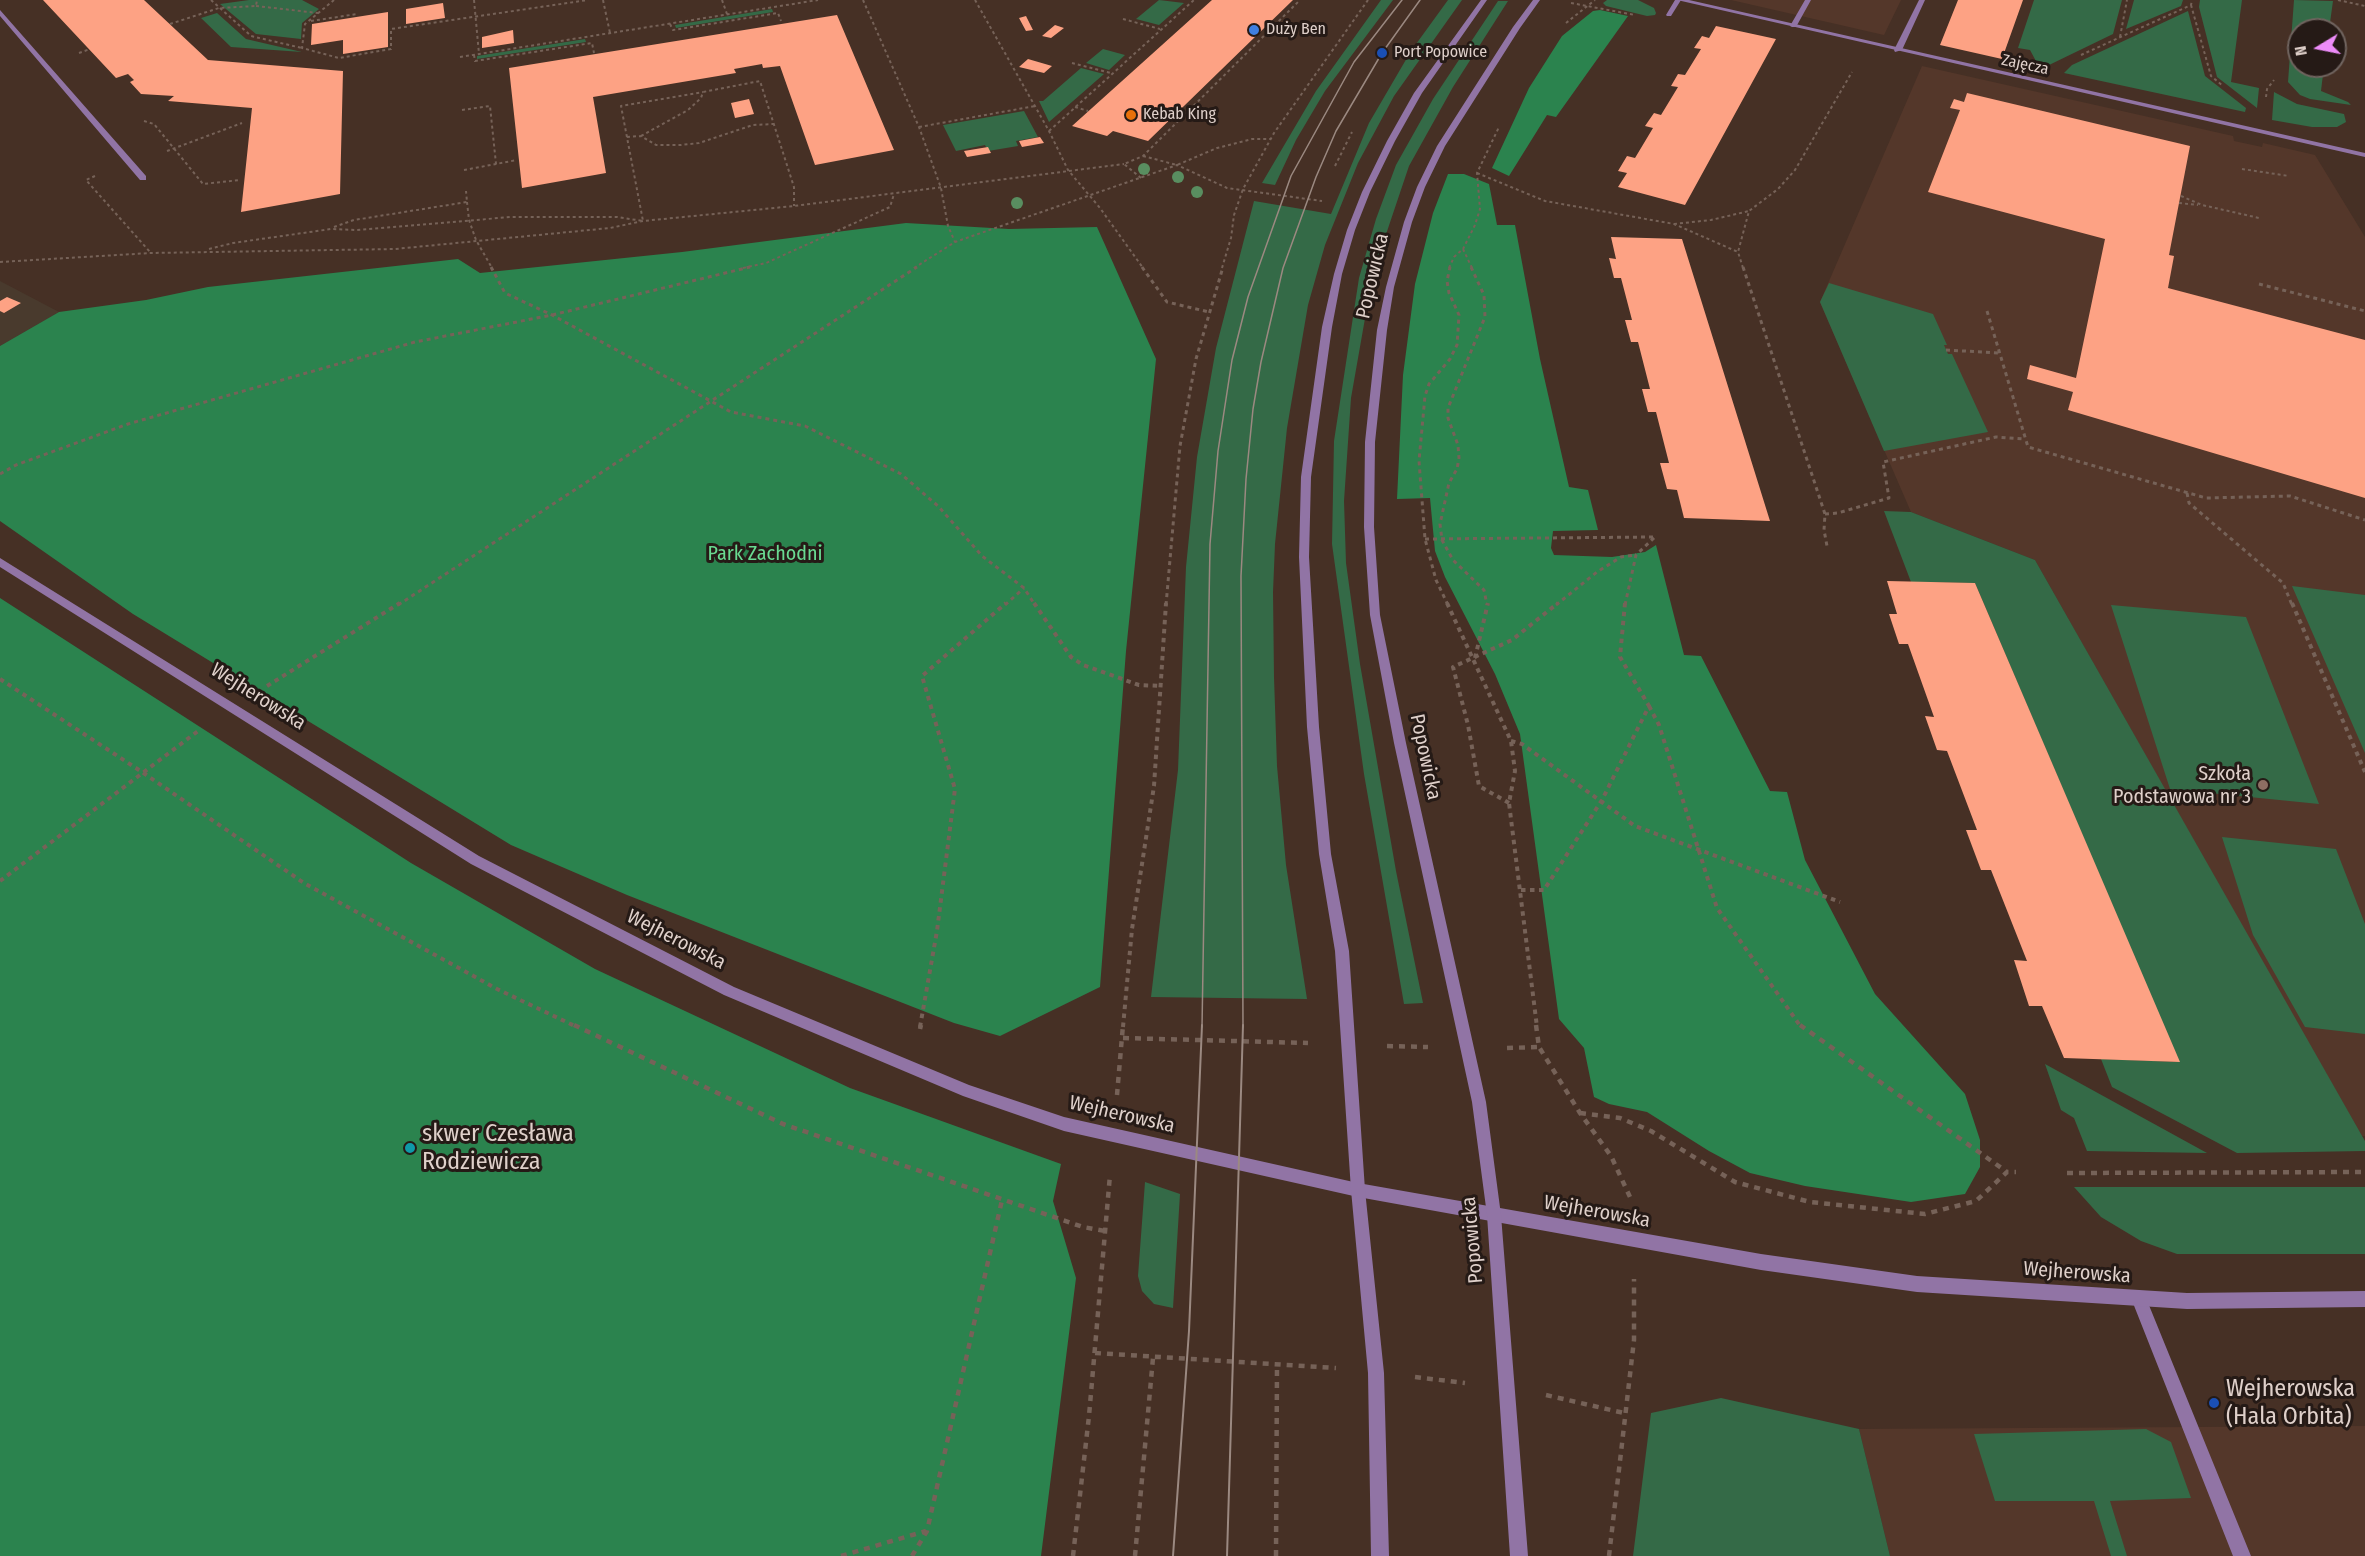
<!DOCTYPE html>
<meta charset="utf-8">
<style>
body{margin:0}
#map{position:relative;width:2365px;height:1556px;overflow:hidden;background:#463025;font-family:"Fira Sans Condensed",sans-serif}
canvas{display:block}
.north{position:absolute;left:2287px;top:18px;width:60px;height:60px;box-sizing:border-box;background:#251a16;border:2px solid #6f635e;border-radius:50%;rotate:260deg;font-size:16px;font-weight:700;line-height:24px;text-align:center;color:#dfd0ca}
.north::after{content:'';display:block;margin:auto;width:21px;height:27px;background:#ed8cf9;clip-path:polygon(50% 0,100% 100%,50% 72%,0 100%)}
</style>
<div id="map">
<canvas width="2365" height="1556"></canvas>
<div class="north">N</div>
</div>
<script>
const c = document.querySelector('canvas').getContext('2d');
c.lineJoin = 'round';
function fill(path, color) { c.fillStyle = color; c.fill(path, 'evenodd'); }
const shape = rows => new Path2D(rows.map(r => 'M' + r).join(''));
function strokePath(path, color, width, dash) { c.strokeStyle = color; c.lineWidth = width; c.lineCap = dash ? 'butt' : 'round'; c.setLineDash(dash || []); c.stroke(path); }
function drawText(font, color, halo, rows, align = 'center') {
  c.font = font + ' "Fira Sans Condensed",sans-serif'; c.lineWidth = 6; c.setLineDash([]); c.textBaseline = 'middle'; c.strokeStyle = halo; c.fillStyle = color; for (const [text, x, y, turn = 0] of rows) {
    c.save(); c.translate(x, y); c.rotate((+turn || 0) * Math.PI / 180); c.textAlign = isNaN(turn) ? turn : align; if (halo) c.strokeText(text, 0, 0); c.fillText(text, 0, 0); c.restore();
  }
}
const built = shape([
 [1731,0,1901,0,1884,35],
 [1922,66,2233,136,2234,141,2262,147,2263,143,2315,155,2365,237,2365,1136,2362,1136,2289,1009,2035,560,1911,512,1820,302],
 [2365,1426,2365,1556,1890,1556,1859,1429]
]);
const industrial = shape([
 [0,281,59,312,0,346]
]);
const green = shape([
 [249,0,302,0,319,9,302,23,301,39,256,34,220,4],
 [1159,0,1184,3,1159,25,1136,19],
 [1381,0,1393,0,1325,91,1296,140,1275,185,1262,183,1316,91],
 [1448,0,1462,0,1394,96,1358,163,1325,245,1308,305,1287,428,1275,544,1273,592,1274,677,1277,766,1286,865,1307,999,1151,997,1178,770,1186,567,1197,457,1216,348,1254,201,1331,214,1369,123,1411,51],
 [1607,0,1638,0,1654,8,1656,13,1655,15,1647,16,1606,6,1603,3],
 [2034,0,2122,0,2113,34,2047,66,2037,63,2030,50,2018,48],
 [2134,0,2183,0,2181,6,2126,29],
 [2200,0,2242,0,2231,82,2259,88,2257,108,2217,77,2199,7],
 [2294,0,2333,1,2329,30,2299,30,2299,66,2324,66,2321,91,2348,102,2351,105,2310,99,2300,95,2288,82],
 [1498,1,1508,1,1453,87,1409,166,1373,273,1351,398,1344,501,1346,563,1360,664,1396,871,1423,1003,1404,1004,1364,774,1332,544,1334,441,1359,278,1376,219,1396,165,1433,99],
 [772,9,773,12,676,28,675,25],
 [2188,11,2205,76,2246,108,2245,112,2064,73,2072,65],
 [217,13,246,39,302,52,231,47,201,18],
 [585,39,586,42,477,59,477,56],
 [1103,49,1125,55,1109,70,1086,63],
 [1081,68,1104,74,1049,122,1039,101,1043,101],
 [2274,92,2297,104,2344,114,2346,122,2337,127,2312,127,2272,120],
 [1024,111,1038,137,1016,141,1018,146,988,151,985,145,956,151,943,125],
 [1829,283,1933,314,1947,345,1944,345,1948,354,1952,354,1988,432,1884,451,1820,302],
 [1884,511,1911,512,2035,560,2365,1141,2365,1151,2237,1153,2112,1087,2101,1059,2179,1062,1975,583,1911,582],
 [2292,586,2365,595,2365,753],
 [2111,605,2246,617,2319,804,2170,789],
 [2222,837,2336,849,2365,924,2365,1034,2305,1027,2253,935],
 [2045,1064,2207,1153,2087,1151,2074,1118,2061,1110],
 [1145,1182,1180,1194,1173,1308,1154,1304,1142,1291,1138,1276],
 [2074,1187,2365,1187,2365,1254,2177,1254,2141,1241,2101,1217],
 [1721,1398,1859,1429,1890,1556,1633,1556,1651,1413],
 [2146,1429,2171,1442,2191,1498,2110,1501,2127,1556,2111,1556,2094,1501,1995,1501,1974,1434]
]);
const forest = shape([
 [1600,10,1628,16,1556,117,1547,115,1509,176,1492,168,1529,88,1562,36,1593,11],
 [1448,174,1464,174,1489,184,1497,225,1515,225,1540,359,1569,487,1588,490,1598,530,1553,531,1551,548,1554,555,1612,557,1645,552,1656,545,1684,655,1701,656,1770,791,1787,792,1805,860,1875,994,1965,1094,1980,1140,1980,1167,1965,1194,1911,1202,1805,1186,1750,1173,1709,1151,1647,1112,1609,1104,1594,1097,1584,1048,1559,1019,1520,734,1495,674,1445,577,1435,551,1430,498,1397,499,1403,375,1415,284,1433,213],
 [906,223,1009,229,1097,227,1156,359,1126,651,1100,987,1000,1036,954,1023,627,895,511,845,133,614,0,521,0,346,59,312,146,300,208,287,458,259,480,273,682,252],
 [0,598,411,863,595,969,850,1088,1061,1164,1053,1201,1076,1278,1041,1556,0,1556]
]);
const building = shape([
 [43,0,144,0,208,60,343,71,340,194,241,212,252,108,168,101,174,96,141,94,130,82,134,80,128,74,116,78],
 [1212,0,1293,0,1148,141,1113,131,1107,136,1072,126],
 [1958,0,2023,0,2002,59,1940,45],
 [443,3,445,18,406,24,406,9],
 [388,12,388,47,343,54,343,40,311,45,312,24],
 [837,15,894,150,815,165,780,66,763,68,762,64,734,69,736,73,593,97,606,173,522,188,509,68],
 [1026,16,1033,30,1026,31,1019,18],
 [1055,25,1064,28,1051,38,1042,36],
 [1716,26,1776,39,1685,205,1618,187,1627,173,1618,171,1627,156,1635,158,1653,128,1645,126,1654,113,1661,115,1678,87,1671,86,1678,74,1685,75,1701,49,1694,48,1702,36,1709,38],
 [513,30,514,43,482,48,482,37],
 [1028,59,1052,66,1044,73,1019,67],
 [1967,93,2190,146,2169,255,2174,256,2168,288,2365,340,2365,498,2068,410,2073,392,2027,379,2030,365,2076,378,2105,239,1928,192,1960,110,1950,108,1954,99,1964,102],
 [749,99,754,114,735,118,731,103],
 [1040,137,1044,143,1022,147,1019,141],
 [988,147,991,153,967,157,964,151],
 [1611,237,1682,239,1770,521,1684,518,1677,490,1667,489,1660,463,1669,463,1656,412,1648,412,1642,389,1650,389,1638,342,1631,342,1625,320,1632,320,1621,278,1614,278,1609,258,1616,259],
 [7,297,21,303,4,313,0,311,0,301],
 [1887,581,1975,583,2180,1062,2064,1058,2042,1006,2029,1006,2014,960,2027,961,1991,870,1981,870,1966,830,1977,830,1947,751,1937,750,1925,716,1934,717,1908,644,1899,644,1889,614,1897,614]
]);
const pathFar3 = shape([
 [211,0,251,36,302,48],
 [334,0,305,24,302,48,339,58,391,49,391,29,588,0],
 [474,0,479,54],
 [603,0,610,33],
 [722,0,727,14],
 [863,0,919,127,941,188,948,226,955,242],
 [975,0,1049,131,1068,170,1100,208,1143,268],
 [2338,0,2365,6],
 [1571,3,1635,15],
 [2191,5,2211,76,2223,86],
 [256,6,318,13],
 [1123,19,1160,29],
 [311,21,357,14],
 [1566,23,1595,0],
 [170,24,219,8,256,6,257,0],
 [670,24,673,30,778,13,781,21],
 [2120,37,2127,0],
 [79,53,90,49],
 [474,55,475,61,592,43,594,53],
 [2081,55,2191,5,2192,0],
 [460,57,818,0],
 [1072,63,1111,73],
 [2266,97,2267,89,2274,80],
 [1075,107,1088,111],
 [462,110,490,106,496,164,517,160],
 [144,121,154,124,203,184,240,180],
 [919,127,1035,106],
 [1049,131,1194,0],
 [641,136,688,110,701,98,703,92,760,81,794,187,794,206],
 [627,137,641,136,656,145,681,145,699,143,753,125,774,124],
 [167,151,242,123],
 [1143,156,1177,165,1217,148,1252,139,1271,139],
 [1335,166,1352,132],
 [2242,169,2289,176],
 [464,170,496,164],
 [1477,173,1545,201,1674,224,1738,252],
 [95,176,86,180,150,252],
 [1141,178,1124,164,1143,156,1300,0],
 [2181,196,2202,205,2259,218],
 [467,202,469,220,476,240,492,268],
 [2179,203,2198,205],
 [1674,224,1711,220,1749,211],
 [334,227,354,220,467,202,466,191],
 [209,249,233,243,331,229,357,230,511,217,617,217,643,221,621,106,703,92],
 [1463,249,1472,268],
 [0,262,151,253,395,249,610,228,643,221,794,206,1124,164],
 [743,268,766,263,890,207,894,194],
 [914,268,955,242,1177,165,1227,188,1322,201],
 [1222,268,1231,238,1234,215,1243,189,1274,133,1368,0],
 [1449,268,1454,257,1463,249,1475,225,1480,209,1477,173,1499,127],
 [1743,268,1738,252,1749,211,1778,189,1795,170,1852,72]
]);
const pathFar2 = shape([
 [491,267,505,293,552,315,731,412,805,426,901,474,938,506,982,556,1024,588,1035,605],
 [1142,267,1167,302,1209,312],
 [1471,267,1484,295,1485,317,1448,408,1448,418,1458,445,1459,458,1457,469,1449,483,1440,524,1442,540,1453,560,1484,590,1487,605],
 [1743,267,1825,514,1824,530,1827,546],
 [2259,284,2365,311],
 [1987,311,2028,447,2206,498,2290,496,2365,520],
 [1946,350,2000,353],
 [0,474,16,465,128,424,415,342,552,315,750,267],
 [2187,493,2189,503,2283,583,2292,605],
 [1825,514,1838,513,1889,498,1883,462,1996,437,2025,439],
 [1425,539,1655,537],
 [398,605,917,267],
 [1005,605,1024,588],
 [1166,605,1180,446,1196,359,1223,267],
 [1448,605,1436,580,1425,539,1419,461,1425,396,1429,384,1450,359,1457,345,1459,315,1449,293,1447,281,1450,267],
 [1556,605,1597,572,1621,557,1636,555],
 [1625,605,1636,555,1655,537]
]);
const pathFar1 = shape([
 [1034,603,1071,657,1083,665,1139,685,1161,686],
 [1447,603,1511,741,1515,771,1509,803,1537,1027],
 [2292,603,2365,772],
 [1475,658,1488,603],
 [0,679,142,772,304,883,497,989,577,1027],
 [267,686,400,603],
 [1649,706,1659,725,1717,908,1801,1027],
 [1511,741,1522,744,1635,826,1840,902],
 [1509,803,1479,786,1468,725,1453,667,1512,640,1558,603],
 [0,881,198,731],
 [1521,890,1544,890,1602,800,1649,706,1620,657,1625,603],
 [920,1027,937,931,955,789,922,676,1006,603],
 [1123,1027,1132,929,1154,786,1166,603]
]);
const path = shape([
 [574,1025,783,1124,1083,1227,1105,1231],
 [1536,1025,1539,1047,1580,1113,1611,1156,1630,1197],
 [1800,1025,2007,1172],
 [920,1029,921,1025],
 [1123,1038,1308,1043],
 [1387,1046,1428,1047],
 [1507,1048,1539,1047],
 [1117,1095,1123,1025],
 [1580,1113,1620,1118,1651,1131,1735,1182,1810,1202,1925,1214,1976,1201,2007,1172,2016,1172],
 [2067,1173,2365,1172],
 [1095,1353,1336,1368],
 [1415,1377,1465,1383],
 [1546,1395,1624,1413],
 [841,1556,926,1531],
 [912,1556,927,1531,1002,1200],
 [1073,1556,1089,1416,1110,1175],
 [1135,1556,1153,1358],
 [1276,1556,1277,1365],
 [1609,1556,1634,1340,1634,1279]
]);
const service = shape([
 [1675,0,1681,0,1671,16,1667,16,1666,15,1675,0],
 [1805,0,1811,0,1796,27,1792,27,1790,26,1805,0],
 [1919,0,1925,0,1902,50,1895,52,1894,50,1919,0],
 [0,10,146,176,146,180,140,180,0,16,0,10],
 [2139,1290,2144,1293,2251,1556,2233,1556,2131,1298,2134,1293,2139,1290]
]);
const minor = shape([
 [1677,0,1689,0,2365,153,2365,157,1677,0],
 [0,558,479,856,734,987,969,1085,1064,1117,1358,1183,1761,1254,1917,1276,2187,1293,2365,1291,2365,1307,2187,1309,1917,1292,1761,1270,1358,1197,1064,1131,963,1096,724,995,471,864,0,567,0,558]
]);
const tertiary = shape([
 [1481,0,1487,0,1422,93,1395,141,1370,192,1355,230,1342,274,1332,327,1311,477,1309,557,1319,727,1331,854,1349,951,1365,1190,1384,1373,1389,1556,1371,1556,1368,1373,1351,1190,1335,951,1319,854,1307,727,1299,557,1301,477,1322,327,1334,274,1347,230,1362,192,1387,141,1414,93,1481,0],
 [1533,0,1540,0,1520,28,1445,146,1425,187,1412,222,1394,287,1387,330,1375,442,1374,527,1380,615,1406,743,1486,1102,1501,1215,1528,1556,1510,1556,1487,1215,1472,1102,1394,743,1370,615,1364,527,1365,442,1377,330,1386,287,1404,222,1417,187,1437,146,1513,27,1533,0]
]);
const tramFar1 = shape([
 [1202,1027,1210,544,1218,451,1232,360,1248,297,1291,176,1354,62,1402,0],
 [1243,1027,1241,576,1246,479,1253,409,1261,362,1283,268,1316,177,1336,131,1382,53,1420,0]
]);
const tram = shape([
 [1173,1556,1189,1331,1202,1025],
 [1227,1556,1243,1025]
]);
const trees = [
 [1144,169],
 [1178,177],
 [1197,192],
 [1017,203]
];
const markers = [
 [1254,30,6,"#3f7fe0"],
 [1382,53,6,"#1a4fb4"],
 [1131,115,6,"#e8710a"],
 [2263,785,6,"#8d6e63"],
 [410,1148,6,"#0f9aa8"],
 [2214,1403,6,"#1a4fb4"]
];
const farPoinames = [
 ["Duży Ben",1266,30],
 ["Port Popowice",1394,53],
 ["Kebab King",1143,115]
];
const farStreetnames = [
 ["Zajęcza",2025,65,12]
];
const streetNames = [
 ["Popowicka",1373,276,-77],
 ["Wejherowska",258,697,32],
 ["Popowicka",1425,757,78],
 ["Wejherowska",676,940,27],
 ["Wejherowska",1122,1115,13],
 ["Wejherowska",1597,1212,10],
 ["Popowicka",1473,1240,-95],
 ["Wejherowska",2077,1273,4]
];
const parkNames = [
 ["Park Zachodni",765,554]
];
const poiNames = [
 ["Szkoła",2251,774],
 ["Podstawowa nr 3",2251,797]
];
const nearPoinames = [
 ["skwer Czesława",422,1134],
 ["Rodziewicza",422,1162],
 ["Wejherowska",2226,1389],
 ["(Hala Orbita)",2226,1417]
];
fill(built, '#54372a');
fill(industrial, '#493a2d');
fill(green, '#346a47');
fill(forest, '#2b834e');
fill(building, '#fda284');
strokePath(pathFar3, '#766258', 2, [3, 3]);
strokePath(pathFar2, '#766258', 3, [4, 4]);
strokePath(pathFar1, '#766258', 4, [4.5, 4.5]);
strokePath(path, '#766258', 4.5, [6, 6]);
fill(service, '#9174a5');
fill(minor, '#9174a5');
fill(tertiary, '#9174a5');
strokePath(tramFar1, '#9b8981', 1.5);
strokePath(tram, '#9b8981', 2);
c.fillStyle = '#598e60';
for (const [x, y] of trees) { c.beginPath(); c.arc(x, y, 6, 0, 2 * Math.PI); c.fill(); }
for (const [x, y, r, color] of markers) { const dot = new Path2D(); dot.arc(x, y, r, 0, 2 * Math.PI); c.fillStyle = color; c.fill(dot); strokePath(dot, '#251a16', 2); }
drawText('16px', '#dfd0ca', '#251a16', farPoinames, 'left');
drawText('16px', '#dfd0ca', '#251a16', farStreetnames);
drawText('20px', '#dfd0ca', '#251a16', streetNames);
drawText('20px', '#69da91', '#251a16', parkNames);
drawText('20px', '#dfd0ca', '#251a16', poiNames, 'right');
drawText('24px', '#dfd0ca', '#251a16', nearPoinames, 'left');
</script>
